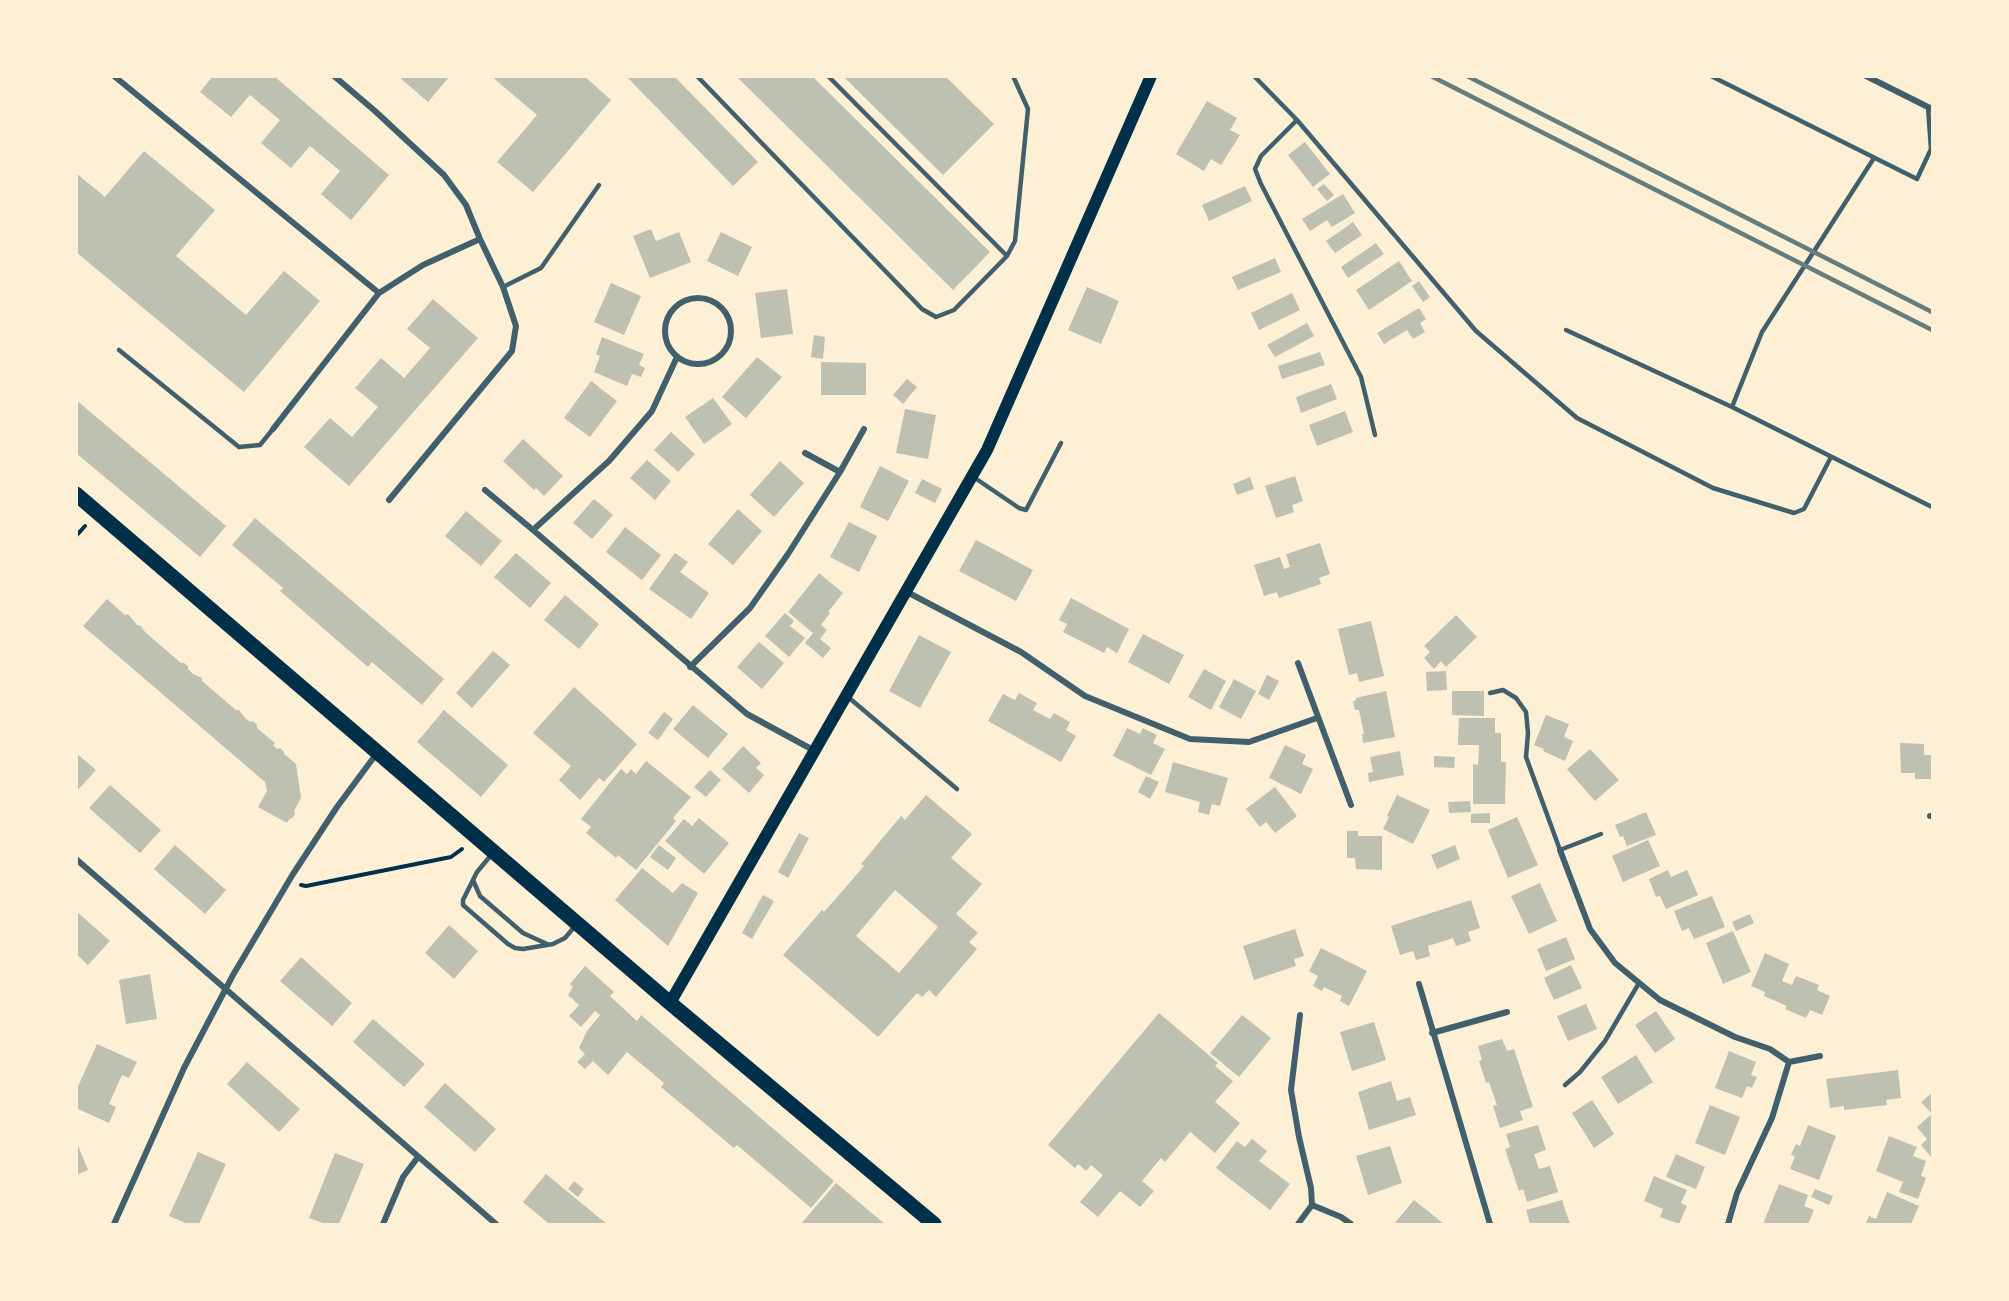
<!DOCTYPE html>
<style>
body{margin:0}
#map{position:relative;width:2009px;height:1301px;overflow:hidden;background:#fdf0d5;font-family:"Fira Sans",sans-serif}
canvas{display:block}
.frame{position:absolute;inset:0;border:78px solid #fdf0d5;pointer-events:none}
</style>
<div id="map">
<canvas width="2009" height="1301"></canvas>
<div class="frame"></div>
</div>
<script>
const c = document.querySelector('canvas').getContext('2d');
c.lineJoin = 'round';
function fill(path, color) { c.fillStyle = color; c.fill(path, 'evenodd'); }
const shape = rows => new Path2D(rows.map(r => 'M' + r).join(''));
function strokePath(path, color, width, dash) { c.strokeStyle = color; c.lineWidth = width; c.lineCap = dash ? 'butt' : 'round'; c.setLineDash(dash || []); c.stroke(path); }
const building = shape([
 [213,76,274,76,389,175,351,220,321,194,340,171,310,146,291,168,261,143,280,120,250,95,231,117,200,92],
 [398,76,450,76,428,102],
 [491,76,584,76,611,100,533,192,497,162,537,115],
 [626,76,674,76,758,162,733,186],
 [736,76,812,76,990,252,953,290],
 [843,76,945,76,994,124,943,175],
 [1207,101,1237,118,1230,130,1240,135,1221,165,1211,159,1204,171,1176,154],
 [1305,142,1330,174,1313,187,1288,155],
 [144,151,215,210,176,256,246,315,284,271,320,301,244,392,76,252,76,173,105,197],
 [1324,184,1334,195,1327,201,1317,189],
 [1245,186,1252,201,1209,221,1202,205],
 [1343,194,1355,213,1332,227,1327,220,1310,231,1302,219],
 [1353,222,1362,235,1335,253,1326,241],
 [651,229,656,241,679,232,691,262,650,278,633,236],
 [721,232,752,247,738,276,707,261],
 [1376,243,1384,254,1348,278,1341,267],
 [1275,258,1281,272,1238,290,1232,277],
 [1399,261,1412,281,1369,310,1356,290],
 [1419,281,1430,297,1423,302,1412,286],
 [611,283,641,296,624,335,594,322],
 [1087,287,1119,301,1101,344,1068,330],
 [787,289,793,334,761,338,755,293],
 [1292,293,1300,310,1259,330,1251,313],
 [433,299,478,338,349,486,304,447,330,418,352,437,378,407,355,388,381,358,404,378,430,348,407,329],
 [1419,308,1426,319,1420,323,1425,332,1413,339,1407,330,1384,344,1377,333],
 [1307,323,1314,336,1275,357,1267,345],
 [814,335,825,337,823,359,811,357],
 [602,337,644,354,639,365,645,368,641,377,632,374,627,386,594,372,600,356,596,354],
 [1320,352,1325,365,1282,379,1278,366],
 [757,357,782,377,746,418,722,397],
 [821,362,866,363,866,395,821,395],
 [907,379,917,387,903,404,893,395],
 [591,381,617,401,590,437,564,418],
 [1331,384,1337,399,1301,413,1296,397],
 [713,398,732,424,704,444,685,417],
 [76,400,226,526,200,557,76,453],
 [905,409,936,415,928,459,896,453],
 [1345,411,1353,432,1317,446,1309,425],
 [671,432,695,454,678,472,654,450],
 [523,439,563,476,544,496,536,488,534,490,503,461],
 [647,460,671,481,655,500,630,478],
 [780,461,804,483,774,517,750,495],
 [880,466,909,481,888,521,860,507],
 [1295,476,1303,501,1292,505,1294,512,1276,518,1265,486],
 [1250,477,1254,489,1237,495,1233,484],
 [922,479,942,489,935,503,915,493],
 [594,499,613,515,592,539,573,523],
 [738,509,762,531,733,565,708,544],
 [466,511,502,541,481,566,445,536],
 [255,518,444,679,422,705,372,662,368,667,280,591,283,588,232,545],
 [849,522,877,536,859,572,830,557],
 [625,527,661,555,642,580,606,552],
 [976,540,1033,570,1016,601,959,571],
 [1320,543,1330,574,1319,578,1321,584,1279,598,1277,592,1264,596,1254,565,1280,557,1284,569,1290,567,1286,554],
 [516,553,551,583,530,608,494,577],
 [675,553,688,562,680,572,709,593,691,619,649,589],
 [819,573,843,593,828,612,830,613,821,625,827,630,820,639,831,648,823,658,805,643,813,633,788,612],
 [565,595,599,624,579,649,544,620],
 [1071,598,1129,629,1117,653,1107,647,1104,653,1063,632,1067,624,1059,620],
 [107,599,125,615,128,614,137,625,141,626,145,632,181,663,184,663,188,666,188,669,193,674,202,678,202,681,236,710,239,710,245,718,250,722,253,721,257,725,257,728,275,743,273,745,277,749,280,748,284,752,284,754,296,764,301,798,294,811,295,814,292,818,289,819,287,823,258,807,267,791,265,782,83,626],
 [785,613,794,621,790,626,805,638,789,657,765,636],
 [1456,615,1477,637,1446,667,1441,661,1434,669,1424,658,1430,652,1424,646],
 [1371,621,1384,676,1359,682,1357,673,1349,675,1338,629],
 [1143,634,1184,655,1169,684,1128,662],
 [919,635,951,652,920,708,889,691],
 [759,642,784,663,762,689,737,667],
 [493,651,510,665,472,708,456,693],
 [1204,669,1226,681,1211,710,1188,697],
 [1446,671,1447,690,1427,691,1426,672],
 [1267,675,1279,681,1269,700,1258,694],
 [1234,679,1256,691,1241,719,1219,707],
 [574,687,637,744,604,782,599,778,580,800,559,780,571,766,533,733],
 [1386,691,1395,737,1363,743,1362,734,1364,734,1359,710,1355,710,1353,701,1356,700,1356,698],
 [1452,691,1484,691,1484,716,1452,715],
 [1019,693,1037,703,1033,710,1050,719,1054,713,1070,722,1066,730,1076,736,1061,762,988,721,1003,694,1015,700],
 [693,705,728,734,708,758,673,729],
 [444,710,508,765,481,797,417,742],
 [664,712,673,719,658,740,648,733],
 [1546,715,1569,724,1564,737,1573,741,1565,761,1543,751,1544,749,1534,745],
 [1459,718,1495,718,1495,733,1501,733,1501,762,1506,762,1505,804,1473,804,1473,764,1478,765,1479,745,1458,745],
 [1127,728,1140,734,1143,728,1157,735,1153,743,1165,749,1151,775,1113,756],
 [1900,743,1924,744,1924,755,1932,755,1932,779,1915,779,1915,773,1901,773],
 [1285,745,1306,755,1302,764,1313,769,1301,794,1269,778],
 [743,746,761,763,756,768,764,775,749,793,722,769],
 [1590,749,1619,780,1595,801,1567,769],
 [1400,751,1404,775,1369,782,1368,773,1373,772,1370,757],
 [76,753,96,770,76,792],
 [1434,756,1455,757,1454,768,1434,767],
 [646,761,691,797,673,818,676,821,636,870,618,855,616,858,586,833,591,827,581,819,621,769,627,774,631,769,636,774],
 [1173,762,1228,778,1220,806,1212,804,1209,815,1198,812,1200,802,1165,792],
 [710,770,721,780,706,797,694,787],
 [1146,776,1159,782,1150,799,1138,792],
 [110,785,161,830,140,853,89,808],
 [1275,787,1297,816,1275,833,1266,822,1260,827,1246,809],
 [926,795,972,834,951,858,982,884,956,914,978,933,969,942,977,949,936,997,929,990,922,997,917,993,878,1037,783,955,822,910,824,912,864,866,861,864,901,816,905,820],
 [895,890,938,927,899,973,856,936],
 [1397,795,1430,810,1413,844,1383,829,1389,817,1387,816],
 [1470,801,1471,812,1449,813,1448,802],
 [1646,812,1656,835,1627,846,1623,836,1620,837,1615,825],
 [1490,813,1490,823,1471,823,1471,814],
 [1517,817,1538,865,1508,878,1488,830],
 [699,818,729,843,704,874,665,841,684,819,692,826],
 [1347,831,1358,831,1358,836,1382,836,1382,870,1356,869,1355,858,1347,858],
 [799,833,809,838,788,878,778,872],
 [1648,840,1660,866,1623,882,1612,856],
 [175,845,226,890,205,914,154,869],
 [659,845,676,858,668,870,650,857],
 [1455,845,1460,859,1437,869,1431,855],
 [642,868,673,893,682,883,698,893,668,946,615,900],
 [1668,870,1671,877,1687,870,1698,895,1666,909,1660,896,1656,897,1649,879],
 [1540,883,1557,921,1529,934,1511,896],
 [763,895,774,901,752,939,742,933],
 [1712,896,1725,927,1694,939,1689,928,1682,931,1674,911],
 [1471,900,1480,928,1468,932,1471,941,1456,946,1453,938,1428,946,1430,956,1416,960,1413,951,1400,955,1391,926],
 [76,911,110,941,88,965,76,954],
 [1750,914,1754,923,1736,931,1732,922],
 [449,925,478,951,454,979,425,953],
 [1295,929,1304,956,1294,959,1296,966,1254,980,1243,946],
 [1733,931,1751,972,1723,984,1706,943],
 [1566,937,1575,959,1546,971,1537,949],
 [1321,948,1367,971,1349,1006,1340,1001,1342,996,1324,987,1322,991,1313,986,1318,976,1309,971],
 [1765,953,1789,964,1782,981,1792,985,1796,976,1819,985,1817,990,1830,996,1822,1015,1810,1010,1806,1018,1785,1009,1787,1006,1764,996,1765,992,1751,986],
 [301,957,352,1003,332,1026,280,981],
 [1571,965,1582,988,1554,1000,1544,978],
 [585,966,614,992,610,996,637,1021,641,1015,834,1181,811,1208,737,1145,734,1148,661,1087,664,1083,627,1052,608,1075,593,1061,585,1069,577,1062,585,1054,579,1048,587,1031,600,1015,595,1011,581,1027,569,1016,579,1005,568,995,573,987,570,984],
 [150,974,157,1019,126,1024,119,980],
 [1586,1004,1597,1029,1568,1041,1557,1016],
 [1656,1011,1675,1039,1655,1053,1635,1025],
 [1159,1013,1218,1063,1215,1066,1233,1081,1215,1102,1240,1123,1215,1153,1190,1132,1165,1162,1161,1158,1142,1181,1154,1191,1140,1207,1120,1191,1098,1217,1080,1202,1103,1175,1091,1165,1086,1171,1078,1164,1075,1168,1048,1145],
 [1242,1015,1271,1038,1239,1077,1210,1053],
 [373,1019,425,1064,404,1087,353,1042],
 [1374,1022,1386,1060,1352,1071,1340,1032],
 [1502,1039,1507,1051,1514,1049,1533,1107,1520,1111,1523,1120,1500,1128,1493,1106,1497,1105,1489,1082,1486,1083,1479,1061,1482,1060,1478,1046],
 [97,1044,137,1062,129,1078,122,1075,109,1104,116,1107,109,1123,76,1108,76,1091],
 [1729,1051,1756,1062,1751,1075,1757,1077,1752,1088,1747,1086,1742,1098,1715,1088],
 [1636,1055,1653,1082,1618,1104,1601,1077],
 [247,1062,300,1109,279,1132,227,1084],
 [1898,1070,1901,1098,1886,1100,1887,1105,1844,1110,1844,1106,1830,1108,1826,1079],
 [1391,1081,1397,1101,1410,1097,1416,1115,1369,1130,1358,1092],
 [445,1083,496,1129,475,1152,424,1107],
 [1932,1093,1932,1158,1921,1145,1927,1139,1917,1127,1932,1114,1921,1102],
 [1592,1100,1614,1134,1594,1148,1572,1113],
 [1710,1105,1740,1117,1725,1155,1695,1143],
 [1538,1125,1546,1150,1534,1154,1539,1169,1550,1166,1558,1192,1527,1202,1523,1189,1519,1191,1505,1149,1510,1147,1506,1134],
 [1808,1125,1836,1136,1819,1180,1790,1169,1795,1156,1791,1155,1796,1144,1800,1146],
 [1889,1136,1917,1147,1913,1156,1926,1161,1921,1176,1926,1178,1918,1199,1899,1192,1903,1182,1876,1171],
 [1252,1139,1267,1151,1259,1161,1290,1184,1270,1210,1216,1168,1237,1141,1245,1147],
 [76,1141,88,1170,76,1175],
 [1390,1146,1402,1183,1368,1195,1356,1156],
 [198,1152,226,1164,199,1224,188,1224,169,1216],
 [335,1153,364,1164,339,1224,325,1224,309,1218],
 [1676,1154,1705,1167,1696,1189,1666,1177],
 [546,1174,597,1216,607,1224,548,1223,523,1202],
 [1654,1176,1687,1190,1681,1203,1687,1206,1679,1224,1660,1217,1663,1209,1644,1201],
 [574,1181,584,1189,578,1197,568,1189],
 [836,1183,874,1215,885,1224,801,1224],
 [1779,1184,1808,1195,1804,1206,1814,1210,1808,1224,1763,1224],
 [1815,1189,1833,1196,1829,1205,1811,1197],
 [1887,1192,1919,1206,1911,1224,1870,1224,1866,1223,1869,1216,1876,1219],
 [1414,1200,1444,1224,1394,1224],
 [1562,1200,1570,1224,1530,1224,1526,1210]
]);
const path = shape([
 [76,536,85,526],
 [301,885,306,886,451,857,462,849]
]);
const service = shape([
 [697,76,922,309,936,317,954,310,1007,256,1015,241,1028,109,1013,76],
 [828,76,1007,256],
 [1254,76,1297,120,1476,331,1577,418,1713,488,1794,513,1804,509,1831,457],
 [1711,76,1917,179,1931,149,1928,107],
 [1297,120,1261,156,1255,169,1261,184,1361,377,1375,435],
 [503,287,541,268,599,185],
 [1566,330,1732,407,1932,507],
 [119,350,239,447,260,445,273,429],
 [1732,407,1762,332,1874,158],
 [972,476,1019,508,1026,510,1061,443],
 [1490,693,1503,690,1516,698,1526,712,1528,733,1526,757,1560,850,1601,834],
 [848,697,957,789],
 [492,854,477,872,463,900,463,905,508,944,515,948,523,949,553,944,565,938,576,925],
 [473,880,480,896,523,933,547,944],
 [1565,1085,1580,1072,1605,1041,1639,983]
]);
const minor = shape([
 [114,76,379,293],
 [1866,76,1932,109],
 '665 331a33 33 0 1 1 66 0a33 33 0 1 1-66 0Z',
 [273,429,379,293,423,265,480,239,466,205,444,175,375,111,334,76],
 [805,453,840,472],
 [485,490,533,530,747,714,815,751],
 [389,500,512,351,516,326,503,287,480,239],
 [533,530,609,461,652,411,677,357],
 [907,592,1021,652,1085,696,1190,739,1249,742,1317,718],
 [1298,663,1351,805],
 [690,667,750,608,788,554,840,472,864,429],
 [1930,816,1932,816],
 [1560,850,1590,929,1615,963,1660,1000,1735,1037,1770,1049,1789,1062,1772,1118,1737,1193,1728,1224],
 [76,859,496,1224],
 [1419,984,1490,1224],
 [1432,1033,1507,1012],
 [1789,1062,1820,1056],
 [1312,1205,1341,1217,1351,1224],
 [114,1224,184,1068,233,975,293,874,337,807,377,753],
 [383,1224,403,1177,418,1157],
 [1298,1224,1312,1205,1311,1188,1299,1137,1291,1090,1300,1015]
]);
const secondary = shape([
 [670,1003,987,450,1151,76]
]);
const primary = shape([
 [76,494,670,1003,934,1224]
]);
const rail = shape([
 [1431,76,1932,330],
 [1467,76,1932,312]
]);
fill(building, '#bec0b2');
strokePath(path, '#003049', 4);
strokePath(service, '#3f606c', 4.5);
strokePath(minor, '#3f606c', 6);
strokePath(secondary, '#003049', 12);
strokePath(primary, '#003049', 15);
strokePath(rail, '#657d81', 4.5);
</script>
